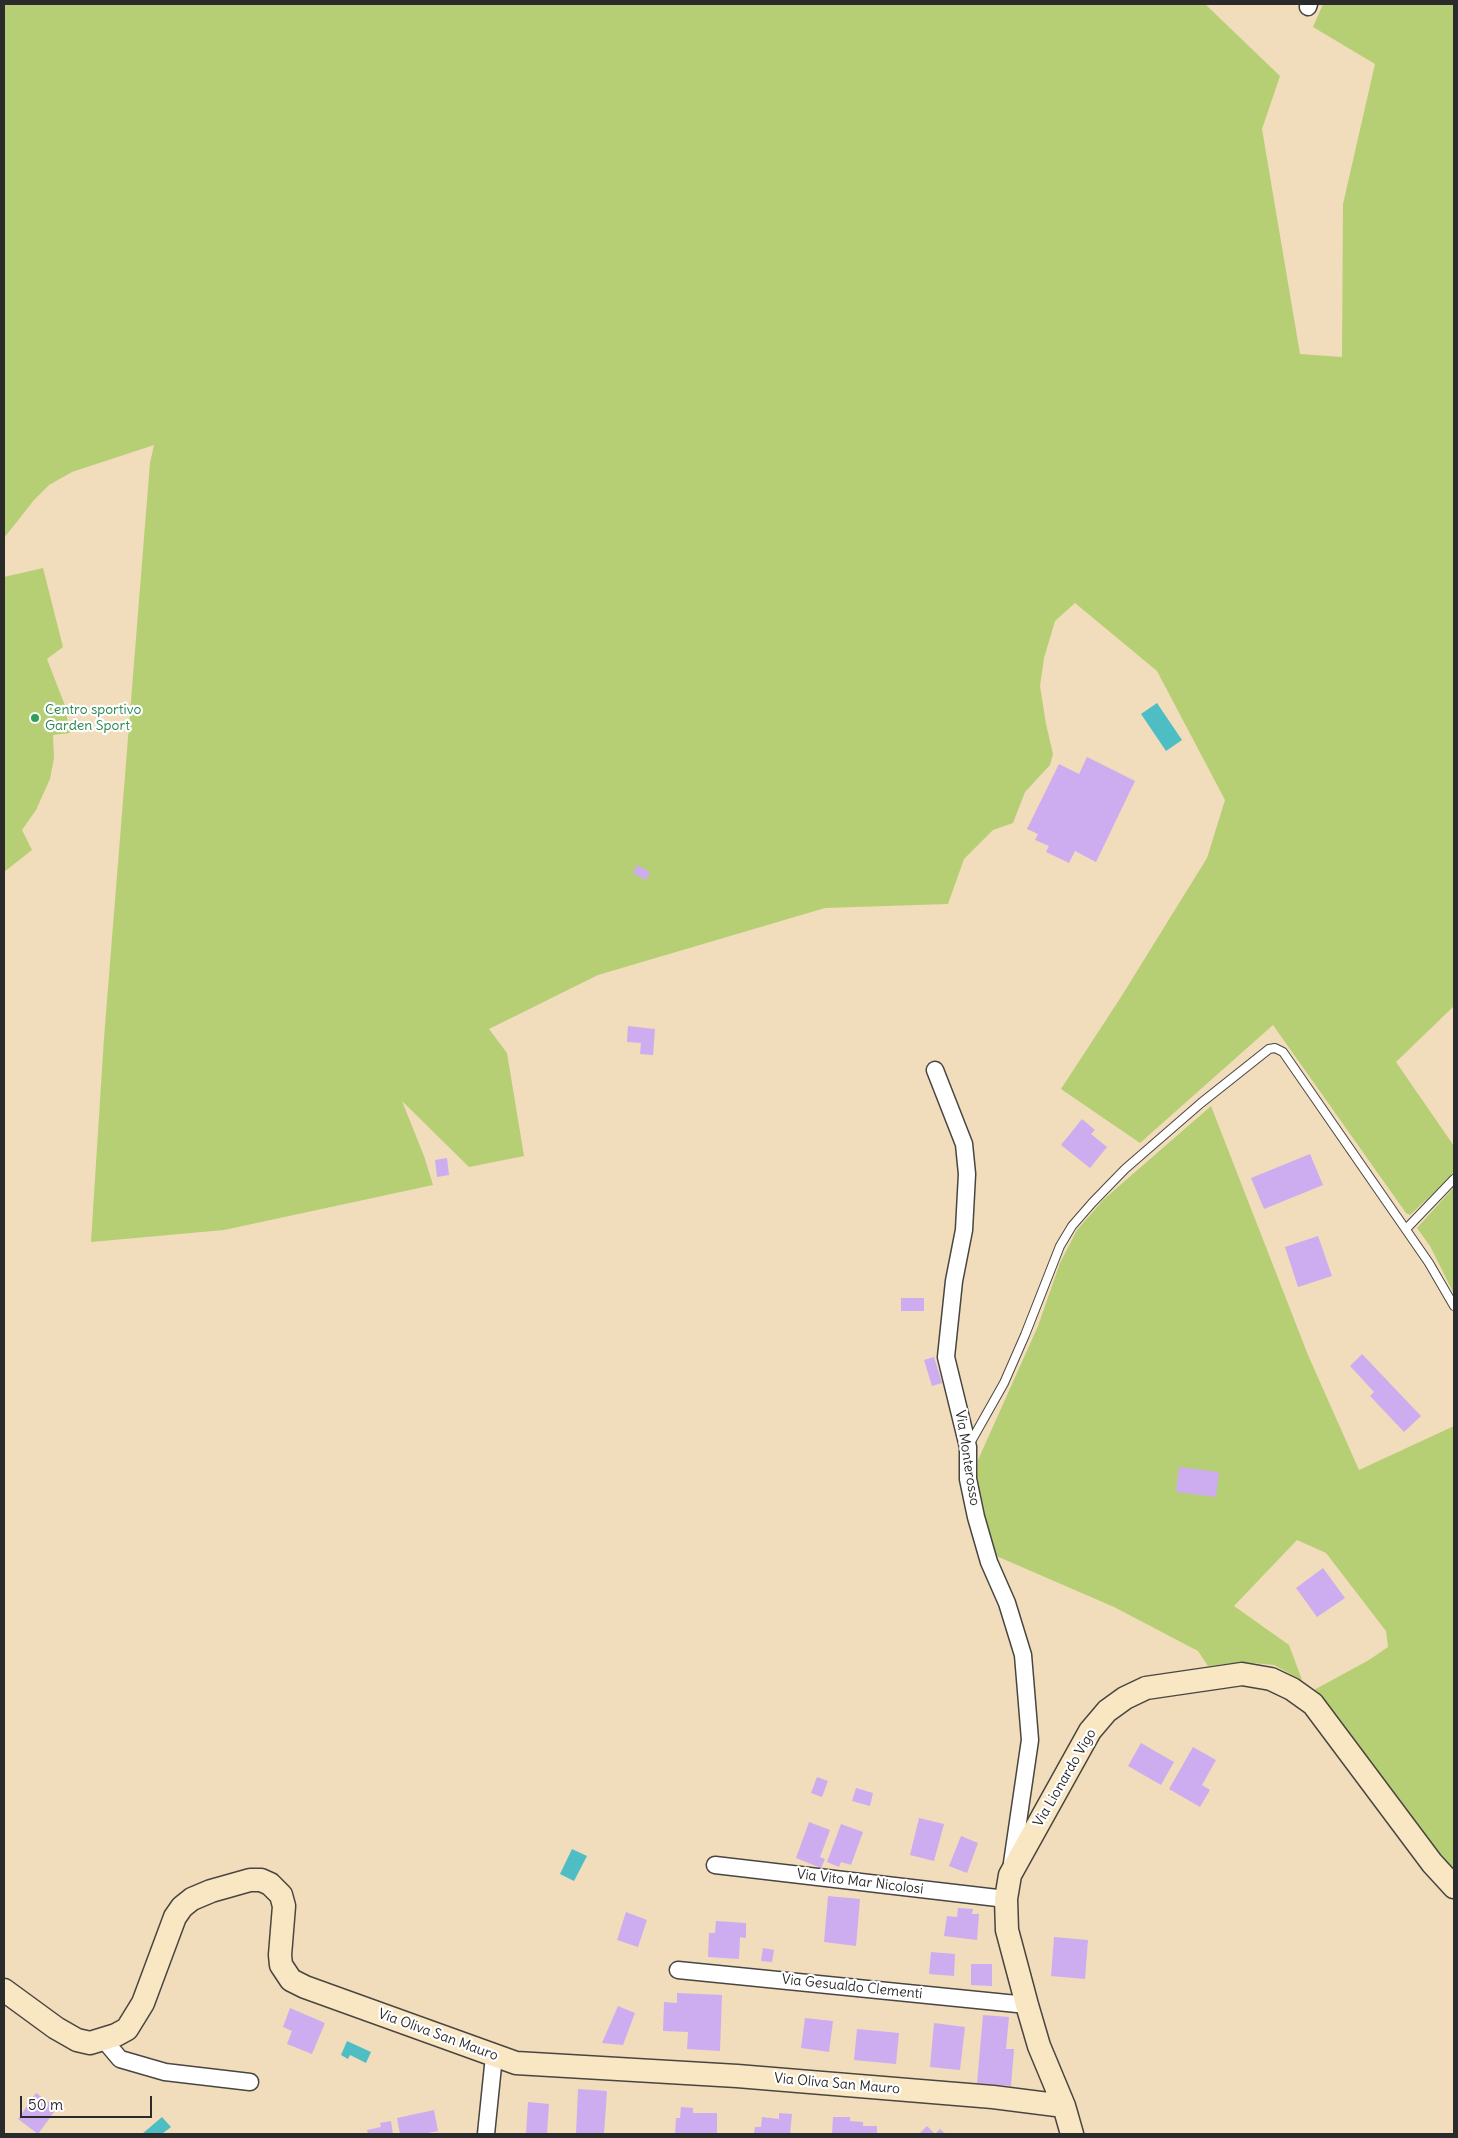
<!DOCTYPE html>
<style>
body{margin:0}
#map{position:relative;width:1458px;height:2138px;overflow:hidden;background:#f1dcbc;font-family:Delius,sans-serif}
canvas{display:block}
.frame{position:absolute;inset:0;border:5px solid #2b2b2b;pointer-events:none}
.scale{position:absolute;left:20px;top:2096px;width:132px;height:22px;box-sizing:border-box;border:2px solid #2b2b2b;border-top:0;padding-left:6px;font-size:15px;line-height:18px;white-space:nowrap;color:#2b2b2b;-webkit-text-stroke:4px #fff;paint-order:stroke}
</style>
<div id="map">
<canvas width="1458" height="2138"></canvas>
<div class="frame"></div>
<div class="scale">50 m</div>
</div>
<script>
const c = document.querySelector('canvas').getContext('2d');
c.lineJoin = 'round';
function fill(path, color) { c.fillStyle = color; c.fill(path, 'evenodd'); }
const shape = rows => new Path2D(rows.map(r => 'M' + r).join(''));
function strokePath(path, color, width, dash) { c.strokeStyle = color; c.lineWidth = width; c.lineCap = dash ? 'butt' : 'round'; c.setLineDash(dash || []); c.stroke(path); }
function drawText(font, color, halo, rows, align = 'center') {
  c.font = font + ' Delius,sans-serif'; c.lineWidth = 4.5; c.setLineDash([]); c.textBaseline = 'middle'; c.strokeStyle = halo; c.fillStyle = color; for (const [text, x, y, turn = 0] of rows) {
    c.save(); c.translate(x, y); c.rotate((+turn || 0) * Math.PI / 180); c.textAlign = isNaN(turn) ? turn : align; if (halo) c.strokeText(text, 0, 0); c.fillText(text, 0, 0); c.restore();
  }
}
const green = shape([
 [4,4,1205,4,1280,76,1262,129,1300,354,1342,357,1343,204,1375,64,1313,27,1323,4,1454,4,1454,1006,1396,1062,1454,1146,1454,1174,1410,1215,1406,1213,1273,1025,1140,1143,1061,1089,1121,997,1207,858,1225,800,1157,671,1075,603,1055,621,1044,658,1040,686,1046,724,1053,754,1050,765,1025,792,1013,823,993,830,964,859,948,904,825,908,598,975,489,1029,507,1053,524,1156,469,1167,402,1101,424,1156,433,1185,224,1230,91,1242,104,1038,150,463,154,445,72,472,49,485,34,500,4,538],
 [43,568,63,647,47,659,64,703,70,733,53,735,54,758,50,779,36,810,22,830,32,850,4,872,4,577],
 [1211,1106,1308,1355,1359,1470,1454,1426,1454,1872,1443,1861,1314,1690,1369,1660,1388,1647,1386,1631,1326,1553,1297,1540,1234,1606,1289,1645,1302,1680,1274,1665,1242,1662,1208,1666,1198,1651,1114,1607,994,1555,982,1512,977,1477,978,1460,1038,1326,1060,1263,1077,1230,1103,1200],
 [1454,1187,1454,1294,1430,1246,1417,1228]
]);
const water = shape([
 [1157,703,1182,740,1166,751,1141,714],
 [572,1849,587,1856,574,1881,560,1874],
 [347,2041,371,2052,366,2063,350,2055,348,2059,341,2055],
 [162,2117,171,2127,162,2134,142,2134]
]);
const building = shape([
 [1087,757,1135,781,1096,862,1075,851,1069,863,1046,852,1049,846,1035,840,1038,834,1027,829,1059,764,1079,774],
 [637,865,650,872,646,880,633,873],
 [628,1026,655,1029,653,1055,640,1054,641,1043,627,1042],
 [1082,1119,1095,1130,1091,1134,1107,1147,1090,1168,1061,1145],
 [1310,1154,1323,1185,1264,1209,1251,1178],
 [447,1158,449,1175,437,1177,435,1160],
 [1318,1236,1332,1276,1298,1287,1285,1247],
 [901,1298,924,1298,924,1311,901,1311],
 [1362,1354,1421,1416,1404,1432,1370,1396,1374,1392,1350,1366],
 [934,1357,942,1383,932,1386,924,1360],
 [1179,1467,1219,1472,1216,1497,1176,1492],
 [1323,1568,1345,1598,1317,1617,1296,1588],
 [1141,1743,1174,1762,1161,1785,1128,1766],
 [1193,1747,1216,1760,1202,1785,1210,1790,1200,1807,1169,1789],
 [817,1777,828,1781,822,1797,811,1793],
 [856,1788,873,1793,870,1806,852,1801],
 [919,1818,944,1824,934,1861,910,1855],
 [809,1822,830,1830,820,1857,825,1859,821,1868,796,1858],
 [841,1824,863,1832,851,1865,841,1862,839,1867,827,1862],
 [961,1836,978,1843,967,1873,949,1866],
 [828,1896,860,1899,856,1946,824,1942],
 [958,1908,973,1909,972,1914,979,1914,977,1940,944,1936,947,1916,957,1917],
 [626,1912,647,1920,638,1947,617,1940],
 [716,1921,746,1923,746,1938,740,1937,739,1959,708,1957,709,1933,715,1933],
 [1054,1937,1088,1940,1085,1979,1051,1976],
 [763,1948,774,1950,772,1962,761,1961],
 [931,1952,955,1954,954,1976,929,1974],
 [971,1964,992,1964,992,1986,971,1985],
 [677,1993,722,1995,720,2051,687,2049,688,2032,663,2031,664,2002,677,2003],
 [618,2006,635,2013,623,2045,602,2043],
 [290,2008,325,2023,312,2054,287,2044,292,2031,283,2027],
 [983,2015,1009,2017,1006,2049,1014,2049,1011,2086,977,2083],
 [805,2018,833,2021,829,2052,801,2048],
 [934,2023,965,2027,960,2070,930,2067],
 [857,2029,899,2033,896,2064,854,2060],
 [578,2089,607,2091,604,2134,576,2134],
 [36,2093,57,2108,38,2134,18,2119],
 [528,2102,549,2104,547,2134,526,2134],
 [681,2107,693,2108,693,2113,717,2113,717,2134,675,2134,676,2118,680,2118],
 [434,2110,438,2131,423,2134,400,2134,397,2118],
 [779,2113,792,2114,790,2134,754,2134,755,2127,761,2127,762,2117,779,2119],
 [833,2117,850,2117,850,2121,863,2122,863,2126,877,2126,877,2134,832,2134],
 [391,2121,393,2134,368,2134,367,2130,381,2127,380,2123],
 [927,2126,935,2134,940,2129,946,2134,919,2134]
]);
const lane = shape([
 [1406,1229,1454,1179],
 [969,1445,1004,1383,1025,1335,1060,1246,1072,1226,1092,1203,1125,1169,1201,1103,1269,1049,1275,1048,1283,1052,1429,1263,1454,1306]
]);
const street = shape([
 [1308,7,1309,4],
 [935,1070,964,1144,967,1174,964,1230,954,1281,946,1357,968,1447,968,1479,976,1517,989,1562,1007,1603,1023,1655,1026,1691,1030,1740,1012,1863],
 [715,1865,1006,1899],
 [678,1970,1027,2005],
 [104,2040,120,2059,165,2072,250,2082],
 [486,2134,494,2056]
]);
const secondary = shape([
 [4,1990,56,2028,77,2040,90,2043,116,2035,127,2029,143,2003,175,1917,182,1907,192,1899,211,1891,250,1880,261,1880,270,1884,281,1895,284,1906,280,1955,281,1965,291,1980,305,1987,516,2063,737,2076,993,2097,1064,2106],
 [1072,2134,1064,2106,1039,2046,1027,2005,1007,1930,1006,1899,1010,1875,1090,1731,1107,1711,1125,1698,1146,1688,1242,1674,1271,1679,1292,1689,1313,1704,1432,1863,1454,1887]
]);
const markers = [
 [35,718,5,"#2e9e5b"]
];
const leisureNames = [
 ["Centro sportivo",45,710],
 ["Garden Sport",45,726]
];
const streetNames = [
 ["Via Monterosso",967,1458,81],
 ["Via Lionardo Vigo",1065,1778,-60],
 ["Via Vito Mar Nicolosi",860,1882,7],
 ["Via Gesualdo Clementi",852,1987,6],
 ["Via Oliva San Mauro",438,2035,20],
 ["Via Oliva San Mauro",837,2084,5]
];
fill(green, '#b6cf74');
fill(water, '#4fbec4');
fill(building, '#cdadf0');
strokePath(lane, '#494641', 10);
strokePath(street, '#494641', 19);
strokePath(secondary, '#494641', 25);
strokePath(lane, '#fff', 8);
strokePath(street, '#fff', 16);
strokePath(secondary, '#f9e7c3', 22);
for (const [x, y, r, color] of markers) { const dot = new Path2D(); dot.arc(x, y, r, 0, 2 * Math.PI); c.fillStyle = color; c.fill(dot); strokePath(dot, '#fff', 2); }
drawText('14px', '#27864d', '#fff', leisureNames, 'left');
drawText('14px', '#2b2b2b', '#fff', streetNames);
</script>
